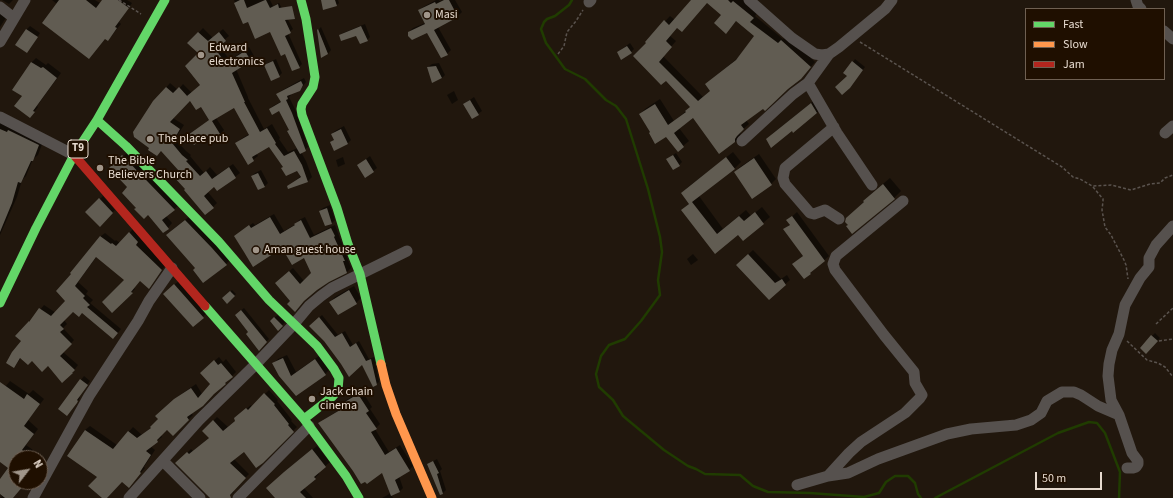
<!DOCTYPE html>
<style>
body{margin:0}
#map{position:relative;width:1173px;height:498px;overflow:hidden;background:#21170d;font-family:"Source Sans 3",sans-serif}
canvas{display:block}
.legend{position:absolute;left:1025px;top:8px;width:140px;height:72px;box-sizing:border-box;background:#1f0f00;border:1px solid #6f6052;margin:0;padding:5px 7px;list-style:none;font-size:12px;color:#e6dace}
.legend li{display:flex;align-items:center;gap:8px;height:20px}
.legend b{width:20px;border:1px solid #6f6052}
.north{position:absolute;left:8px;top:450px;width:40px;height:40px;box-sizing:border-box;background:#1f0f00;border:1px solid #6f6052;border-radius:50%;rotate:59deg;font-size:11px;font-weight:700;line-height:16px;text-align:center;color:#e6dace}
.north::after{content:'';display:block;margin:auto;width:14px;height:18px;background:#a1968a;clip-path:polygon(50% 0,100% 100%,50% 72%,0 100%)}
.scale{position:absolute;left:1035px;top:472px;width:67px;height:18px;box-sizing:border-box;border:2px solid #e6dace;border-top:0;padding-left:5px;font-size:12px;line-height:14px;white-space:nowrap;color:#e6dace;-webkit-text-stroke:3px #1f0f00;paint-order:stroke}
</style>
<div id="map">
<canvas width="1173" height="498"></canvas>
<ul class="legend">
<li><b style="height:5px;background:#63d668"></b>Fast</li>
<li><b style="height:5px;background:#ff974d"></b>Slow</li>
<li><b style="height:5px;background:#b3261e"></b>Jam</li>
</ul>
<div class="north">N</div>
<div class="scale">50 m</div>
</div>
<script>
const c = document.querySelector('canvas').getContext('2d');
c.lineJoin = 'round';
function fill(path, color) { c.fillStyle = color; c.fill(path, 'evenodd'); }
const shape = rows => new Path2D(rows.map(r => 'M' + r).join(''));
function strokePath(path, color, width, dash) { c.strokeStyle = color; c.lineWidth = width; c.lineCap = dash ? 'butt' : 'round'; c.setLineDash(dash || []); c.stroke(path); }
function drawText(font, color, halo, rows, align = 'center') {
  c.font = font + ' "Source Sans 3",sans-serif'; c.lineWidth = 4; c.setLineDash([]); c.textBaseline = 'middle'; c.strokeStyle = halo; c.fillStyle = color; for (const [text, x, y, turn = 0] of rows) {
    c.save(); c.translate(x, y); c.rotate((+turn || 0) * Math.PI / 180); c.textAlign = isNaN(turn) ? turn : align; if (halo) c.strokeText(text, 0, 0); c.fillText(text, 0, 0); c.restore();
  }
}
const shadow = shape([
 [2,0,13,0,9,4],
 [52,0,95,0,100,3,103,0,127,0,132,3,119,22,121,24,112,35,108,40,106,38,89,58,57,4],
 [234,0,270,0,273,6,279,3,293,29,288,33,302,64,299,67,285,53,270,31,248,21,244,23],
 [322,0,338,0,339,3,337,5],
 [436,0,439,0,440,1,442,0,455,0,462,12,458,16,438,27,451,50,447,54,428,32,409,32,413,28,425,23,419,10,423,7],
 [692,0,743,0,758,12,755,16,783,39,787,35,815,62,800,79,746,120,749,124,741,131,740,136,735,142,694,117,679,128,689,141,678,150,666,136,651,132,640,114,645,109,660,99,674,121,691,107,666,79,646,42,670,16,675,20],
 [707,2,722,15,731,27,737,20,756,36,739,57,706,84,711,91,703,97,663,56,676,41,670,36,677,27],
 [0,10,7,16,0,27],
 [365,24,370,37,367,40,357,34,340,36,343,33],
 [30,26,40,33,30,49,26,30],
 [321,27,331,50,328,54,318,30],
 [203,28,213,38,223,29,229,36,218,45,230,60,249,47,254,56,236,69,248,97,248,98,264,129,272,124,280,138,279,139,288,152,298,148,280,110,270,109,273,106,282,101,278,94,281,91,304,78,306,82,303,86,299,90,290,94,291,95,289,97,295,109,308,147,301,152,306,161,312,177,308,181,289,188,288,187,292,183,301,176,297,169,284,166,270,146,256,153,258,156,249,163,237,143,241,139,249,134,235,107,216,118,224,130,220,134,201,105,191,100,173,118,184,125,175,139,186,151,191,155,190,156,204,173,210,167,217,175,233,164,240,173,218,190,214,185,207,191,217,203,213,207,162,150,157,155,154,102,170,83,178,90,183,84,192,93,201,84,200,53,189,43],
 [630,43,634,49,631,52,618,52],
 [36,58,46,65,48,63,61,73,37,106,38,107,30,117,23,96,14,89,32,62],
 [276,59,282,73,279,76,265,66,268,63],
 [855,59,865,67,852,84,848,76,853,62],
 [439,63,445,75,442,78,433,81,428,67,432,64],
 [454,91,458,100,452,104,447,95],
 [474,97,482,111,472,118,464,104],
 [816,99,821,108,817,113,793,131,792,130,772,134],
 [0,122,44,139,38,155,33,159,26,176,22,180,17,197,0,235],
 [344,126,351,140,348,143,335,150,331,143,334,140,332,134,335,131],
 [128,152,179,205,166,216,172,223,168,228,148,213,138,207,129,187,111,168],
 [733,152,741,162,735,168,699,196,723,229,746,210,751,216,762,207,770,217,743,240,738,234,715,253,682,210,690,203,682,193,688,187],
 [676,153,682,162,679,165,667,159],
 [759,154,776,179,771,184,735,172,740,167],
 [370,156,377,168,365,177,358,165],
 [343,157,345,164,338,167,336,160],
 [261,170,268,183,265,186,258,189,252,176,255,173],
 [890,178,901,191,894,198,847,218,865,201,864,201,871,194],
 [103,196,115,210,100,225,87,212],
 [330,205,335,220,332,223,325,225,320,211,323,208],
 [797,212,829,256,804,278,798,260,804,255,785,229,790,224,788,220],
 [274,214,284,231,296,224,299,220,305,217,314,235,335,225,351,268,347,272,292,301,280,279,293,268,304,281,313,273,304,256,282,246,239,233,253,223,255,225],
 [190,216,230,260,226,264,196,268,172,230],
 [133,229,165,266,152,284,140,280,134,288,135,289,112,312,125,280,97,256,78,282,88,291,86,294,93,300,90,303,121,329,117,334,82,312,73,310,64,320,67,324,63,328,74,340,63,352,78,365,72,373,32,359,21,358,14,367,22,341,34,317,44,305,56,313,67,301,73,274,71,273,101,236,105,233,115,241,116,240,120,243],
 [753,250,781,279,787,275,790,280,769,298,737,265],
 [693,254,698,260,691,265,687,259],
 [180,280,208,312,193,326,169,289],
 [354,286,361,298,356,303,338,314,330,302,335,297],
 [232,290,236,294,227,302,223,298],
 [244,308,269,339,259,349,239,312],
 [278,315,285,322,278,330,274,318],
 [322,315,338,335,345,331,353,345,359,341,369,359,374,357,379,382,376,384,363,364,313,323],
 [1155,333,1160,338,1146,352,1152,336],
 [287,355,296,372,319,356,329,370,325,374,296,394,274,363,278,359],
 [219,357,223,362,226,359,236,372,225,383,191,413,193,415,173,435,168,429,161,435,162,437,150,446,155,450,144,467,145,468,133,482,122,481,107,498,103,498,85,430,90,426,117,445,133,427,142,435,152,427,159,419,161,412,180,395,196,384,202,394,211,384,206,368],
 [84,376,90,381,79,396,80,398,70,412,59,408],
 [10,381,29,394,33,390,44,399,28,420,38,429,26,445,33,450,28,456,30,458,16,458,16,482,26,482,13,498,0,498,2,496,0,495,0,481,10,468,0,460,0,393],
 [269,390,278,400,277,401,292,420,291,421,297,427,262,462,245,450,234,459,249,474,233,490,234,492,227,498,211,498,177,463,191,449,193,451,210,437,203,431,217,417,228,427,236,420,239,415,251,405,252,407],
 [362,391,372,407,370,409,380,424,375,429,389,452,400,445,413,466,409,470,399,476,403,488,400,491,391,494,393,498,382,498,391,493,383,472,323,420,341,409,340,406,343,402],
 [317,446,330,462,318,472,319,474,315,478,304,488,313,498,276,498,289,468],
 [437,459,442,469,440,471,446,490,443,493,428,464]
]);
const stream = shape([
 [572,0,569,5,555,16,547,19,544,22,541,29,546,43,565,69,585,79,606,100,616,106,626,119,648,189,660,237,662,252,658,280,660,295,641,321,625,339,609,345,601,356,596,374,599,387,613,400,623,416,664,450,688,466,696,469,705,474,740,475,753,486,768,492,810,493,864,497,879,493,886,482,895,476,908,476,915,483,918,494,921,498],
 [935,498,1058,433,1089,422,1097,423,1105,433,1120,472,1119,498]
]);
const building = shape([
 [59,0,86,0,96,8,102,0,118,0,129,8,115,27,117,28,108,41,105,39,89,59,42,23],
 [240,0,244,0,247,8,265,0,266,0,270,8,278,4,279,8,292,6,295,19,285,20,291,33,285,36,300,68,292,71,285,54,281,56,270,32,255,39,248,22,243,24,234,3],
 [321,0,335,0,337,6,323,10],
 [444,0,449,0,458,17,434,30,448,55,441,58,427,33,412,40,408,36,408,32,425,24,418,10,435,2,436,4],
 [691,0,728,0,731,3,733,1,754,18,750,22,778,43,781,40,811,67,801,79,788,89,765,111,763,109,741,125,744,129,737,136,735,139,735,142,719,154,693,118,674,133,684,147,678,152,666,137,655,144,649,133,650,132,639,114,655,104,668,125,686,112,685,111,690,107,666,81,661,85,633,56,646,43,645,42,664,20,669,25],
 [707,3,721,15,714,23,726,34,736,21,754,36,736,60,705,84,710,91,698,101,659,62,672,47,666,41,677,28,682,32],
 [361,26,368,41,360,44,356,36,341,41,339,35],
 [26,29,38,37,27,53,15,45],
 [318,29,328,54,321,58,317,30],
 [198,32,208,41,219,32,226,41,215,49,226,63,245,51,251,61,232,73,245,102,244,102,260,132,267,128,276,143,275,144,284,156,294,151,302,165,308,182,288,189,287,186,301,177,297,171,286,176,281,168,283,167,269,147,252,157,254,161,248,165,235,143,249,135,234,108,212,121,220,134,212,140,209,135,194,145,188,135,209,120,201,107,196,110,190,101,170,122,180,129,172,143,182,155,188,160,186,161,200,176,206,171,212,179,229,167,236,178,217,191,214,187,204,196,214,208,205,215,184,190,185,189,173,176,179,171,161,151,157,156,148,150,149,148,134,137,133,132,153,101,166,87,173,93,179,87,188,97,187,96,200,85,185,66,198,53,187,43],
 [627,46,632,53,621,60,617,52],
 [273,61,280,77,271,81,264,65],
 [852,61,863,70,850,88,842,95,835,87,847,76,843,73],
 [31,62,41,68,43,67,57,78,33,111,35,112,30,118,14,106,22,96,12,90],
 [436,66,442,78,432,83,427,67],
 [301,81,303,85,300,91,287,96,288,99,286,100,292,113,306,151,300,154,287,131,289,130,279,111,272,115,269,109,281,102,276,94],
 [470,100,479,115,472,119,463,104],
 [811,103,817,113,793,133,792,131,771,148,766,139],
 [0,129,7,132,8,130,39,145,33,161,31,161,21,183,18,182,12,203,0,232],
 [341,129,348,144,334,151,330,142,334,140,331,134],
 [122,155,175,210,162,220,169,229,163,233,148,215,144,219,134,209,136,208,122,193,127,187,109,168],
 [673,155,680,166,673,170,666,159],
 [726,157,735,169,692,202,717,234,739,216,744,221,755,212,764,224,743,241,738,235,715,254,681,210,689,204,681,193],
 [754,158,772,185,752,199,734,172],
 [366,159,374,172,365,178,357,165],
 [258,173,265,187,258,190,251,176],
 [883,184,895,199,852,234,846,226,848,225,845,222,846,218,864,202,863,201],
 [99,198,113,213,100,227,85,212],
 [327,208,332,224,325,226,319,211],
 [792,216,825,261,810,273,811,274,804,279,792,264,803,256,783,229,790,225,786,220],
 [270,217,280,234,295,225,294,224,301,220,310,238,331,228,335,236,334,237,345,261,343,261,347,273,329,282,317,290,304,301,295,312,287,304,290,301,275,283,289,271,300,284,311,273,304,258,292,265,282,248,253,267,244,252,234,236,249,225,251,228],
 [185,220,212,248,227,265,203,283,193,270,195,268,166,235],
 [129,232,138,242,136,245,162,270,149,289,140,281,131,292,133,293,112,313,102,302,124,280,96,257,75,286,85,296,83,298,90,305,87,307,118,333,113,339,82,313,79,317,73,312,60,325,64,329,60,332,72,344,60,356,75,370,72,373,73,373,62,383,48,366,42,372,32,361,28,365,20,358,14,368,6,363,12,352,21,341,15,336,29,321,29,322,39,308,51,316,65,301,56,291,71,274,70,273,100,236,111,244,112,243,116,246],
 [748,254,775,283,782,279,786,285,769,300,736,265],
 [174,284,204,318,193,327,163,294],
 [349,290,357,304,338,315,329,302],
 [230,291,235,296,227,304,222,298],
 [241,310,267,342,259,351,246,334,248,332,235,315],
 [274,317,283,326,278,331,270,321],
 [319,317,335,337,342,333,350,347,356,343,366,361,371,359,377,385,373,387,362,365,349,377,341,364,324,341,309,326],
 [1151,335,1158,341,1146,354,1140,348],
 [283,358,291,376,315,359,326,375,296,396,279,376,272,363],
 [214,360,218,365,221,363,233,377,225,383,226,384,214,394,203,406,187,417,189,420,173,436,167,430,157,440,158,442,146,451,151,455,140,472,141,473,129,488,122,482,107,498,102,498,88,486,97,477,67,456,85,430,113,449,128,431,137,438,151,428,150,427,158,419,155,416,174,399,191,388,198,398,210,384,200,373],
 [80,379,88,385,77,400,78,401,77,403,67,416,58,409],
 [0,382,24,399,27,394,40,404,24,426,34,434,22,450,32,458,16,458,16,473,13,476,16,479,16,482,20,482,24,485,13,498,5,498,0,494,0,479,8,468,0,462],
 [264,393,275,404,274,405,289,424,288,425,294,432,263,463,256,468,244,452,230,463,246,478,230,495,231,498,210,498,175,463,187,452,189,454,209,438,202,431,213,420,223,431,235,421,234,418,246,408,248,410],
 [358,394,369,411,366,413,377,429,371,432,385,455,396,448,410,471,395,480,400,492,391,496,382,473,367,484,365,482,361,484,353,471,318,423,340,410,338,406],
 [312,449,326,467,314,477,316,479,300,492,306,498,275,498,266,488,284,472],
 [433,461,439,473,437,474,443,494,440,495,427,464]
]);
const path = shape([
 [119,0,141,14],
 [860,42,1062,167,1073,177,1080,179,1092,186,1111,185,1131,190,1150,184,1160,183,1165,178,1173,175],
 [558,54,564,46,567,32,576,21,583,10],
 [1093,187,1103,199,1103,201,1102,210,1105,227,1111,235,1124,260,1126,265,1128,279],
 [1156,324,1173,308],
 [1127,341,1147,360,1158,363,1165,367,1173,377],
 [1159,341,1173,339]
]);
const street = shape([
 [749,0,792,38,815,54,822,55,829,54,839,47,885,9,892,0],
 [1136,0,1138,6,1141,9],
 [589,2,591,0],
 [0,7,14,18],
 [1164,31,1173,39],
 [0,42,25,0],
 [808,83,837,133,872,185],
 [0,117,74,155],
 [834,127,785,168,783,178,785,184,810,213,814,214,825,210,839,219],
 [1165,133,1173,126],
 [742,141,793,94,808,83,829,54],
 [163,461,200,498],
 [1127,468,1133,468,1136,467,1138,464,1138,461,1132,453,1119,415,1111,400,1108,376,1109,364,1112,350,1119,334,1125,305,1140,278,1149,267,1149,258,1156,245,1173,226],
 [828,476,849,453,861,442,905,413,920,398,922,395,915,383,914,372,884,335,835,270,833,264,836,256,903,201],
 [797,485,828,476,848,473,878,459,947,434,971,429,1016,425,1031,420,1041,413,1047,401,1062,392,1074,392,1081,395,1098,406,1119,415],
 [33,498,89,396,138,321,149,301,172,268],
 [129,498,199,420,256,364,294,324,309,306,321,296,332,288,407,251],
 [238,498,309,426]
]);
const fast = shape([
 [301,0,306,19,315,77,313,87,302,104,301,109,302,115,337,208,348,244,360,274,381,364],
 [97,120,126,146,219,242,269,300,317,346,334,369,339,378,338,390,332,397,304,419],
 [0,303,36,228,74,155,97,120,165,0],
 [205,306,304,419,346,476,359,498]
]);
const slow = shape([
 [381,364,386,385,396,414,432,498]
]);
const jam = shape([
 [74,155,205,306]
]);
const markers = [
 [427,15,4,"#a1968a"],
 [201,55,4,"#a1968a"],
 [150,139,4,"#a1968a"],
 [100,168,4,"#a1968a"],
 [256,250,4,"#a1968a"],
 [312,399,4,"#a1968a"]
];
const shields = [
 [78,149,20]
];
const shieldNames = [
 ["T9",78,149]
];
const poiNames = [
 ["Masi",435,15],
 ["Edward",209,48],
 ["electronics",209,62],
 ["The place pub",158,139],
 ["The Bible",108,161],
 ["Believers Church",108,175],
 ["Aman guest house",264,250],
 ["Jack chain",320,392],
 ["cinema",320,406]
];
fill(shadow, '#0007');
strokePath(stream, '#203c01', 2.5);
fill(building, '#615c52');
strokePath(path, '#5a534e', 1.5, [3, 2]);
strokePath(street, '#56514e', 11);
strokePath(fast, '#63d668', 9);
strokePath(slow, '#ff974d', 9);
strokePath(jam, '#b3261e', 9);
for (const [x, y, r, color] of markers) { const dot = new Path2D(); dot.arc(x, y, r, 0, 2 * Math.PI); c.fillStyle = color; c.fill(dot); strokePath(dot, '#1f0f00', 1.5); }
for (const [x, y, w] of shields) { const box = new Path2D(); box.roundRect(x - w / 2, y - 9, w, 18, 3); c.fillStyle = '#1f0f00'; c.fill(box); strokePath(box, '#e6dace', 1); }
drawText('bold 11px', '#e6dace', null, shieldNames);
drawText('12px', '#e6dace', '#1f0f00', poiNames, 'left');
</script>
